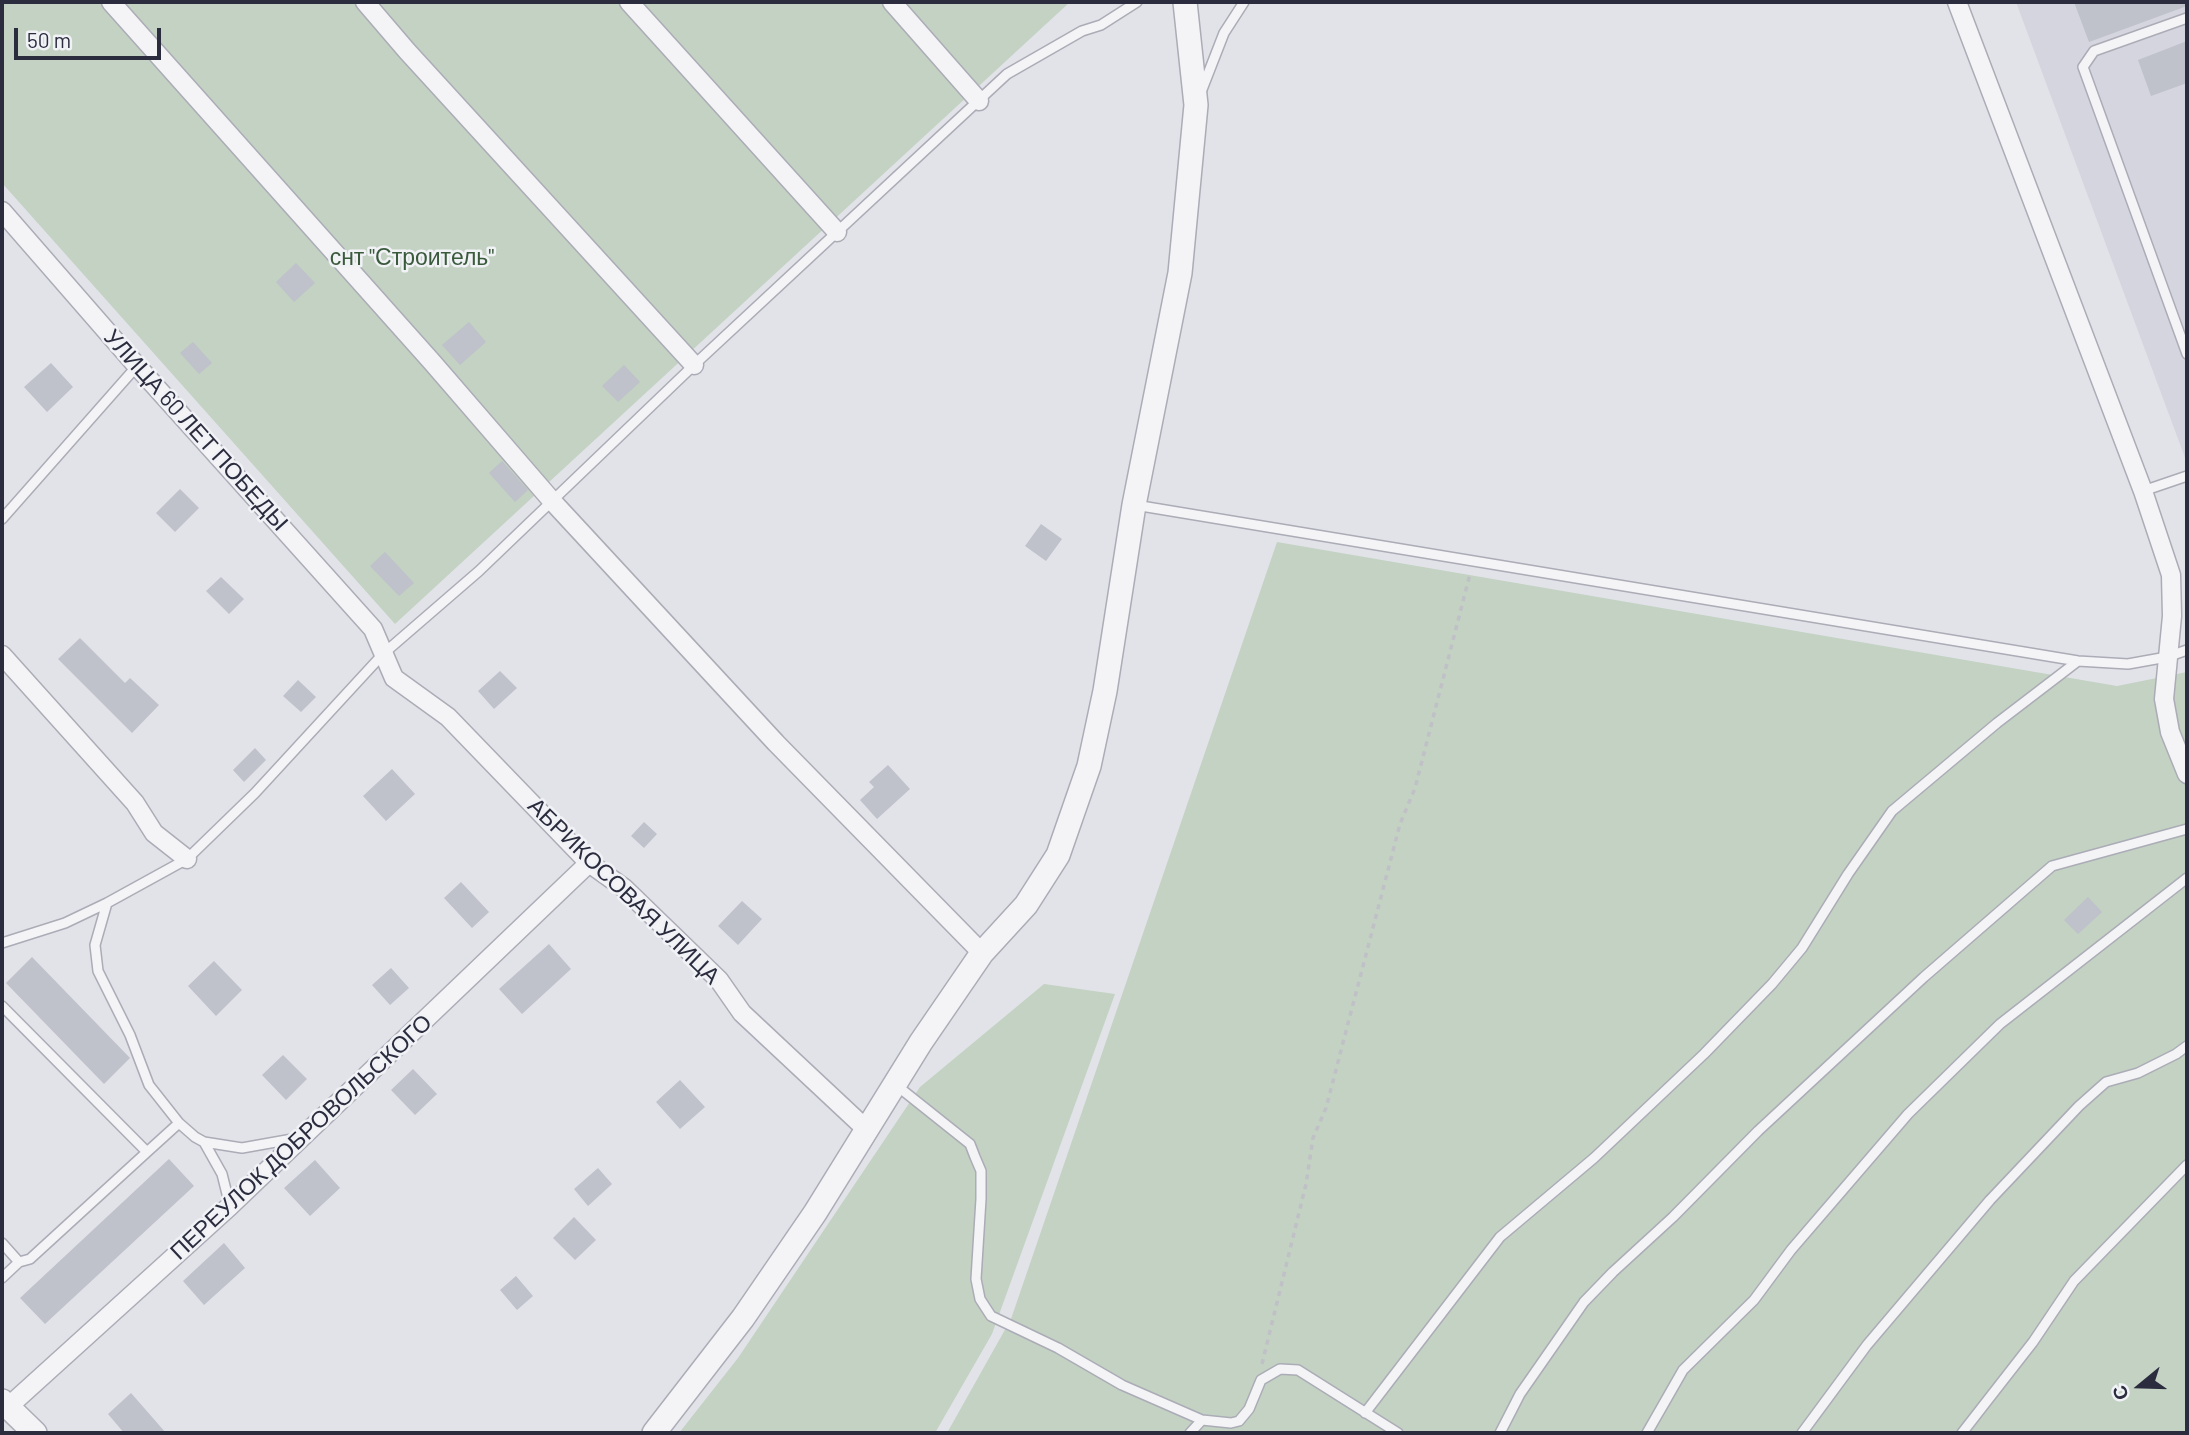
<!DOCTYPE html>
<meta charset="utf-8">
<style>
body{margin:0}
#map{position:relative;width:2189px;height:1435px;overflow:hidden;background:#e2e3e9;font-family:Barlow,sans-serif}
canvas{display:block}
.frame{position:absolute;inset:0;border:4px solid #2b2d3f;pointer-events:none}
.north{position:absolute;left:2105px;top:1351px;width:70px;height:70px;-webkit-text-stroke:5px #f1f2f6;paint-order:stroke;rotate:251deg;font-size:19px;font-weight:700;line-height:28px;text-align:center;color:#2b2d3f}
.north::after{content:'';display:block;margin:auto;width:24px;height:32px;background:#2b2d3f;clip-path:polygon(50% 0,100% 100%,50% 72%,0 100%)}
.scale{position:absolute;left:14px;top:28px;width:147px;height:32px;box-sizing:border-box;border:4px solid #2b2d3f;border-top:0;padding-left:9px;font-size:21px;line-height:24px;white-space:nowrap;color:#2b2d3f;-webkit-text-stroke:5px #f1f2f6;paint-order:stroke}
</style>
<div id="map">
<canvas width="2189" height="1435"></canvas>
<div class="frame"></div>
<div class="north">С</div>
<div class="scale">50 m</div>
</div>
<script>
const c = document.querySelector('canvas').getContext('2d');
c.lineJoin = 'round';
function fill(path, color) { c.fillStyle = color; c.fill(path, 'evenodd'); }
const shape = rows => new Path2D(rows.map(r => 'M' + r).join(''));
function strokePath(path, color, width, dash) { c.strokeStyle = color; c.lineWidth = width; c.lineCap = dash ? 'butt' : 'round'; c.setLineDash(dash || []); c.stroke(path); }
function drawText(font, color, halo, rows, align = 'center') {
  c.font = font + ' Barlow,sans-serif'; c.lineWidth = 5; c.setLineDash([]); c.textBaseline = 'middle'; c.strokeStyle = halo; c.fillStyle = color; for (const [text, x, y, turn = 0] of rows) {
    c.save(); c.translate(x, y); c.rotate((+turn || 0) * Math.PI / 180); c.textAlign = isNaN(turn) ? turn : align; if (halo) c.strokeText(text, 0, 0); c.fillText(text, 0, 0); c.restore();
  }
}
const built = shape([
 [2016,2,2187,2,2187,463]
]);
const green = shape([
 [2,2,1070,2,395,624,2,183],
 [1277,542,2117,686,2187,672,2187,1433,947,1433,1011,1319],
 [1044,984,1115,994,992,1334,935,1433,679,1433,738,1358,920,1087]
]);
const building = shape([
 [2074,2,2187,2,2187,6,2089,42],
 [2187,41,2187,83,2151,96,2138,60],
 [296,263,315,283,294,302,276,282],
 [469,322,486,342,460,365,442,345],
 [193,342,212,363,199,374,180,353],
 [51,363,73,387,47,412,24,387],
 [624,365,640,382,618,402,602,386],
 [502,461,528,490,515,502,489,473],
 [180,489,199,508,175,532,156,513],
 [1041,524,1062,539,1046,561,1025,546],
 [385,552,414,583,399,596,370,566],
 [221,577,244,599,229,614,206,591],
 [80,638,125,683,130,678,159,705,132,733,58,659],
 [500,671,517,688,494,709,478,691],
 [298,680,316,697,301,712,283,696],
 [255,748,266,760,244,782,233,770],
 [888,765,910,789,877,819,860,800,874,787,869,782],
 [392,769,415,794,386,821,363,796],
 [644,822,657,834,644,848,631,836],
 [461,882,489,912,472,928,444,898],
 [2088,897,2102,912,2078,934,2064,920],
 [742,901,762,919,738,945,718,926],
 [549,944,571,969,522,1014,499,989],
 [32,957,130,1058,104,1084,6,983],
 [214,961,242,990,216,1016,188,986],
 [391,968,409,988,390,1005,372,985],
 [283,1055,307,1079,286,1100,262,1075],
 [413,1069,437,1094,415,1115,391,1090],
 [680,1080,705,1107,680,1129,656,1102],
 [169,1159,194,1186,45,1324,20,1298],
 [315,1160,340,1188,310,1216,284,1188],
 [598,1168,612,1184,588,1206,574,1189],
 [574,1217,596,1240,575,1260,553,1238],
 [224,1243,245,1268,204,1305,183,1281],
 [516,1276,533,1296,517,1310,500,1290],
 [131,1393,166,1433,124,1433,108,1414]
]);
const path = shape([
 [1262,1364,1306,1184,1313,1138,1326,1108,1400,824,1415,788,1470,574]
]);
const service = shape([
 [2187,18,2094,51,2083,67,2187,354],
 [1201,92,1224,33,1244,2],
 [2143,491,2187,476],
 [1135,505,2078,661,2128,664,2167,657,2187,650],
 [2,519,137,366],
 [107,903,95,945,98,971,130,1035,149,1085,179,1123],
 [2,943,65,923,107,903,187,859,255,793,383,654,479,571,694,365,1007,74,1082,31,1101,25,1137,2],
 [2,1006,147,1152,30,1259,19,1262,2,1278],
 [896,1085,970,1144,975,1157,981,1171,981,1199,976,1279,980,1299,991,1316,1058,1348,1122,1385,1202,1420,1231,1423,1239,1421,1249,1409,1261,1380,1280,1369,1298,1370,1398,1433],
 [204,1142,222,1174,230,1206],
 [147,1152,179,1123,195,1137,204,1142,242,1148,298,1138],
 [2,1243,19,1262],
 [1365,1413,1500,1237,1594,1158,1704,1054,1772,984,1802,948,1848,874,1892,811,1997,723,2078,661],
 [1190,1433,1202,1420],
 [1500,1433,1520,1394,1584,1302,1613,1272,1673,1217,1758,1131,1924,977,2052,866,2187,829],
 [1647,1433,1683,1370,1754,1300,1791,1250,1908,1114,2000,1024,2187,878],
 [1802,1433,1867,1345,1990,1200,2079,1106,2106,1082,2138,1073,2176,1054,2187,1046],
 [1962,1433,2033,1342,2074,1281,2187,1165]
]);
const minor = shape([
 [111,2,432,362,553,502,776,743,982,953],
 [365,2,407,51,694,365],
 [629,2,837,232],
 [892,2,979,101],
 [1957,2,2143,491,2171,575,2172,616,2164,699,2170,732,2187,774],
 [2,211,137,366,373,629,394,678,448,717,589,863,624,888,719,980,742,1013,866,1129],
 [2,655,135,803,154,833,187,859],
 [8,1407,230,1206,589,863]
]);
const tertiary = shape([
 [2,1401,35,1433],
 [654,1433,743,1318,815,1213,921,1042,982,953,1026,905,1058,855,1089,766,1105,691,1134,505,1180,273,1196,105,1185,2]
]);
const parkNames = [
 ["снт \"Строитель\"",412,257]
];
const streetNames = [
 ["УЛИЦА 60 ЛЕТ ПОБЕДЫ",196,430,48],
 ["АБРИКОСОВАЯ УЛИЦА",624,891,44],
 ["ПЕРЕУЛОК ДОБРОВОЛЬСКОГО",301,1137,-43]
];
fill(built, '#d4d5de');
fill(green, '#c3d2c3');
fill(building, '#bfc1cb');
strokePath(service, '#abacb6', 12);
strokePath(minor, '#abacb6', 21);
strokePath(tertiary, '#abacb6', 26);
strokePath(path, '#c0c0c7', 3.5, [5, 5]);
strokePath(service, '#f4f4f7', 9);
strokePath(minor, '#f4f4f7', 18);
strokePath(tertiary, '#f4f4f7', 23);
drawText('23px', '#3a5a3c', '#f1f2f6', parkNames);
drawText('23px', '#2b2d3f', '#f1f2f6', streetNames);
</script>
